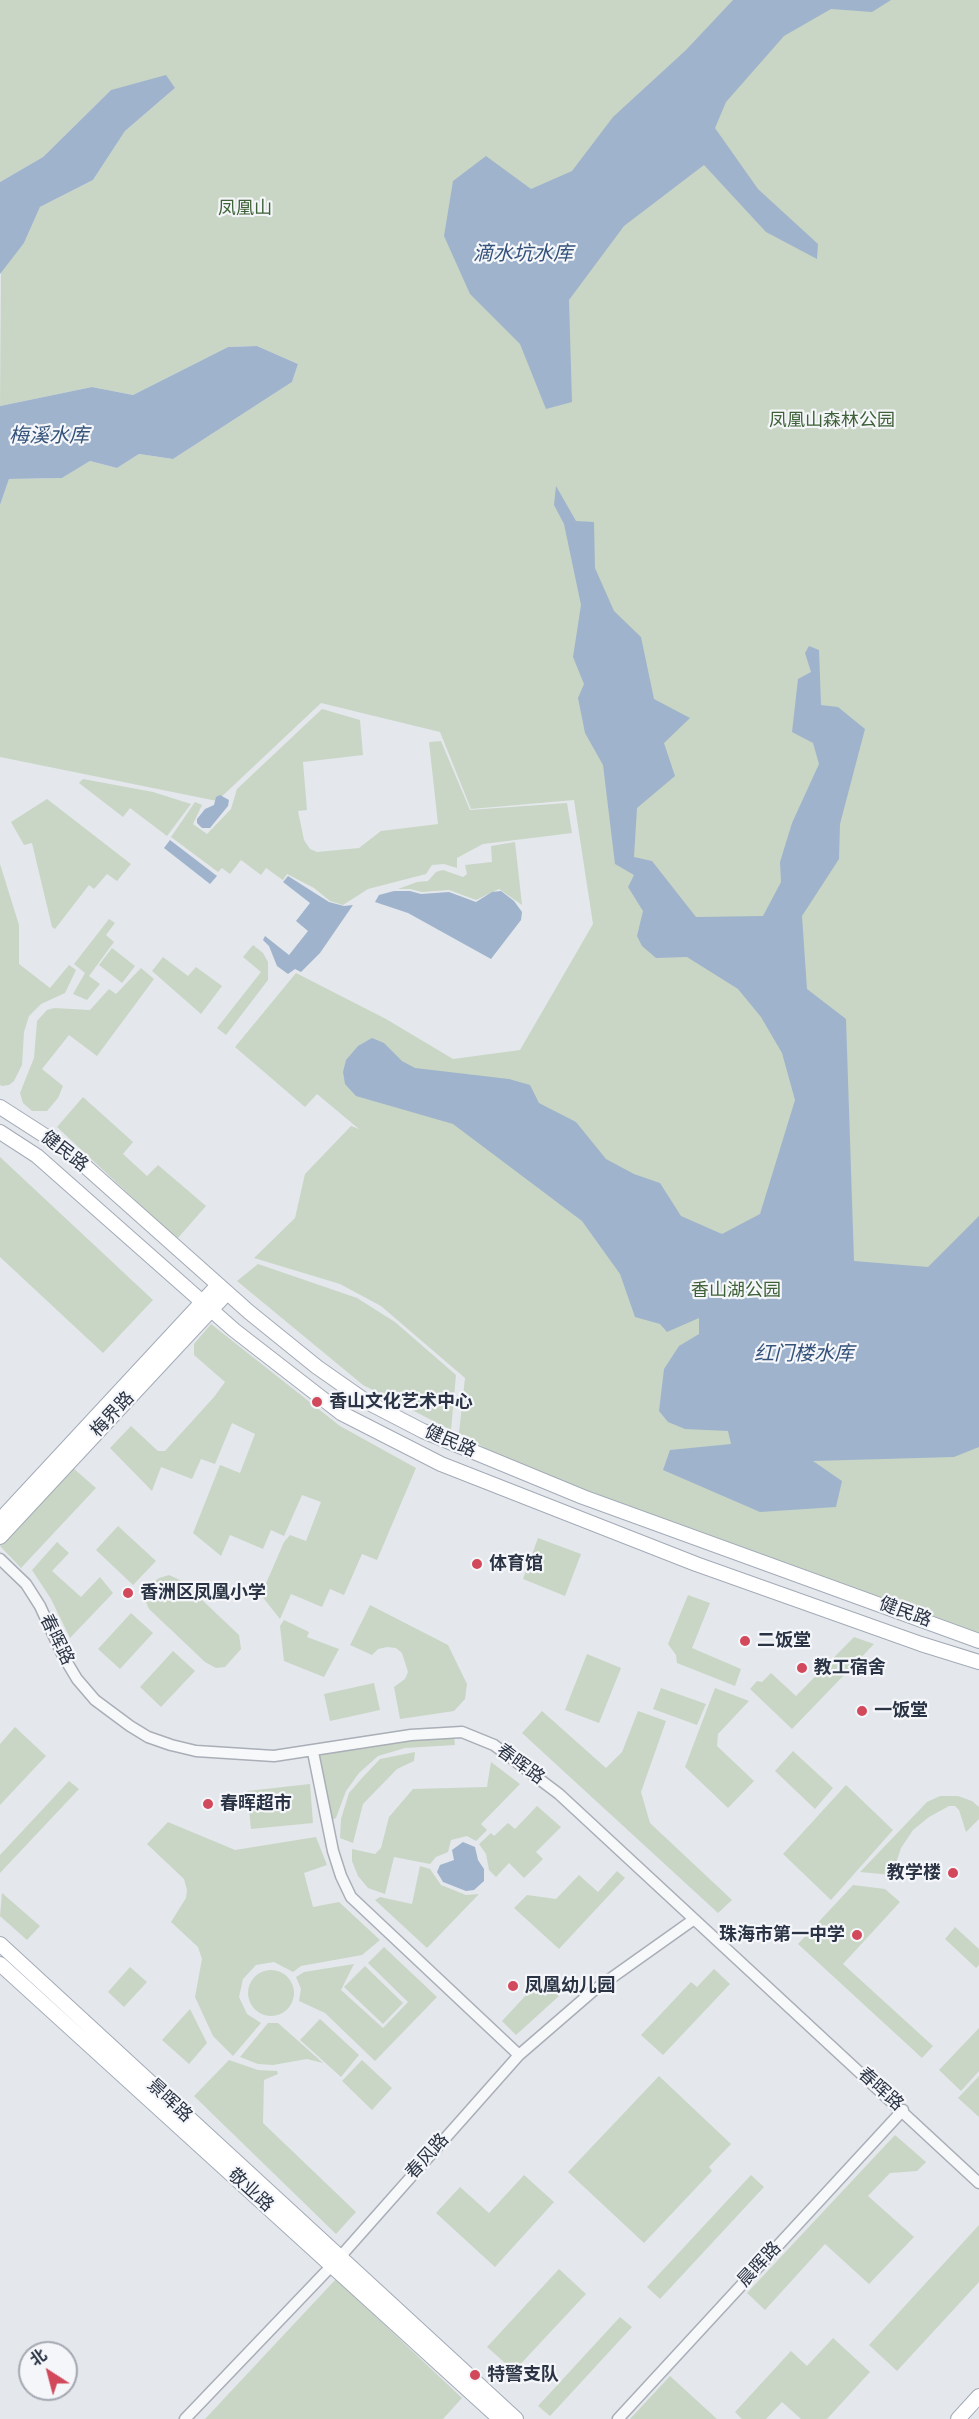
<!DOCTYPE html>
<meta charset="utf-8">
<style>
body{margin:0}
#map{position:relative;width:979px;height:2419px;overflow:hidden;background:#e4e7ec;font-family:Roboto,"Noto Sans SC",sans-serif}
canvas{display:block}
.north{position:absolute;left:18px;top:2341px;width:60px;height:60px;box-sizing:border-box;background:#f4f6f9;border:2px solid #a4a8b1;border-radius:50%;rotate:324deg;font-size:16px;font-weight:700;line-height:24px;text-align:center;color:#2b3445}
.north::after{content:'';display:block;margin:auto;width:21px;height:27px;background:#d1495b;clip-path:polygon(50% 0,100% 100%,50% 72%,0 100%)}
</style>
<div id="map">
<canvas width="979" height="2419"></canvas>
<div class="north">北</div>
</div>
<script>
const c = document.querySelector('canvas').getContext('2d');
c.lineJoin = 'round';
function fill(path, color) { c.fillStyle = color; c.fill(path, 'evenodd'); }
const shape = rows => new Path2D(rows.map(r => 'M' + r).join(''));
function strokePath(path, color, width, dash) { c.strokeStyle = color; c.lineWidth = width; c.lineCap = dash ? 'butt' : 'round'; c.setLineDash(dash || []); c.stroke(path); }
function drawText(font, color, halo, rows, align = 'center') {
  c.font = font + ' Roboto,"Noto Sans SC",sans-serif'; c.lineWidth = 4.5; c.setLineDash([]); c.textBaseline = 'middle'; c.strokeStyle = halo; c.fillStyle = color; for (const [text, x, y, turn = 0] of rows) {
    c.save(); c.translate(x, y); c.rotate((+turn || 0) * Math.PI / 180); c.textAlign = isNaN(turn) ? turn : align; if (halo) c.strokeText(text, 0, 0); c.fillText(text, 0, 0); c.restore();
  }
}
const green = shape([
 [0,0,979,0,979,1641,542,1481,459,1433,465,1378,381,1306,340,1284,254,1258,295,1218,305,1174,351,1126,359,1129,317,1094,305,1107,235,1047,296,973,386,1019,453,1059,520,1050,593,924,574,800,471,809,440,732,321,703,217,801,0,757,0,505,9,479,62,478,90,461,117,468,139,454,173,459,292,382,298,364,257,346,228,347,133,395,92,387,0,406,1,271,24,243,40,207,93,180,125,131,175,88,111,90,43,157,0,182],
 [322,709,360,720,363,755,303,762,307,810,298,811,304,840,310,849,317,852,359,848,381,831,438,824,429,742,441,741,470,810,567,803,572,833,483,844,457,858,457,868,444,864,432,865,426,874,368,889,343,905,330,901,314,888,287,874,283,880,266,868,261,875,241,860,230,874,222,868,218,872,171,837,195,802,202,805,193,824,207,834,231,809,237,789],
 [83,779,153,792,191,804,167,836,130,808,123,817,79,783],
 [47,799,131,864,117,881,107,874,94,889,89,885,55,929,52,927,32,843,24,845,11,822],
 [515,842,522,905,499,889,476,900,449,890,422,892,410,889,398,889,417,882,428,881,436,872,443,870,463,877,467,874,465,865,492,862,491,846],
 [0,864,19,925,19,964,50,988,69,965,76,970,65,993,41,1004,29,1016,24,1032,22,1065,14,1081,9,1085,2,1086,0,1085],
 [109,919,115,923,106,935,114,942,89,976,100,984,87,1000,73,994,85,973,74,964],
 [253,945,263,953,268,962,268,980,226,1035,217,1028,261,972,243,957],
 [112,948,135,966,122,983,99,965],
 [163,957,188,976,196,967,222,986,201,1014,152,971],
 [141,968,154,979,97,1056,69,1035,42,1069,63,1086,58,1098,47,1111,32,1111,23,1103,20,1093,34,1058,37,1021,47,1010,54,1008,90,1010,109,989,116,994],
 [83,1097,133,1142,123,1154,147,1176,158,1165,206,1206,177,1239,57,1127],
 [0,1157,153,1300,103,1353,0,1257],
 [258,1264,357,1298,395,1322,456,1375,451,1430,363,1385,237,1281],
 [211,1324,340,1426,416,1468,377,1560,362,1554,344,1595,330,1589,322,1607,291,1594,280,1619,261,1595,284,1542,290,1535,306,1541,321,1502,302,1495,284,1536,271,1530,263,1549,230,1535,221,1556,193,1533,220,1465,240,1473,255,1434,232,1423,215,1464,201,1459,192,1479,161,1467,152,1491,110,1448,131,1426,158,1451,165,1451,214,1397,225,1382,194,1355,194,1344],
 [73,1468,96,1488,21,1568,0,1546],
 [118,1526,156,1561,133,1585,96,1550],
 [538,1538,581,1554,565,1596,523,1579],
 [57,1542,69,1553,52,1571,81,1597,100,1577,113,1593,70,1638,51,1599,32,1570],
 [169,1575,182,1581,239,1635,241,1649,225,1667,216,1668,205,1662,149,1609,145,1600,148,1587,159,1578],
 [688,1595,710,1603,692,1648,741,1669,735,1686,677,1663,676,1655,668,1644],
 [370,1605,448,1645,467,1684,465,1699,454,1711,400,1719,394,1687,405,1679,408,1672,402,1653,396,1648,387,1647,378,1649,372,1655,350,1645],
 [131,1613,153,1633,120,1669,98,1649],
 [284,1620,309,1632,307,1637,339,1649,324,1677,284,1661,280,1626],
 [854,1637,874,1644,792,1729,750,1689,757,1681,762,1682,771,1673,796,1696],
 [173,1651,195,1671,161,1707,140,1687],
 [587,1654,621,1668,599,1723,565,1710],
 [374,1683,380,1710,330,1721,324,1694],
 [661,1688,706,1704,697,1725,653,1709],
 [715,1688,749,1701,718,1734,717,1746,754,1781,728,1808,685,1767],
 [542,1711,606,1768,622,1752,638,1711,666,1721,641,1792,650,1823,732,1900,718,1913,522,1733],
 [15,1727,46,1756,0,1805,0,1744],
 [454,1736,455,1745,405,1748,378,1756,359,1773,346,1791,336,1818,332,1820,318,1755,409,1738],
 [793,1751,833,1788,815,1809,775,1771],
 [415,1752,414,1761,397,1769,363,1804,353,1843,340,1838,341,1819,349,1793,363,1777,380,1759],
 [491,1762,520,1784,481,1824,487,1830,476,1841,467,1836,451,1840,448,1852,436,1857,430,1864,394,1857,385,1894,368,1888,358,1876,352,1861,352,1849,375,1854,381,1848,389,1817,413,1789,487,1787],
 [69,1781,79,1789,0,1873,0,1855],
 [310,1784,313,1823,251,1829,247,1791],
 [846,1785,893,1830,831,1900,783,1854],
 [940,1796,958,1796,972,1801,979,1807,979,1819,966,1832,959,1810,955,1806,949,1806,929,1817,913,1830,901,1848,892,1875,860,1872,927,1802],
 [537,1806,561,1827,536,1852,543,1859,524,1878,509,1863,496,1877,489,1870,486,1854,479,1844,491,1833,494,1836,508,1823,515,1829],
 [168,1822,235,1850,316,1837,327,1865,304,1873,313,1907,339,1902,380,1940,362,1955,301,1966,293,1972,274,1962,256,1965,243,1979,239,1997,247,2014,261,2023,233,2056,213,2036,195,1997,202,1959,198,1947,171,1922,186,1898,187,1890,184,1879,147,1844],
 [420,1866,430,1869,441,1885,466,1895,479,1894,427,1948,375,1900,380,1897,412,1904],
 [617,1871,625,1878,559,1949,514,1908,527,1895,556,1899,579,1875,598,1892],
 [853,1885,885,1889,900,1902,843,1964,933,2046,922,2058,798,1944],
 [2,1893,40,1926,27,1940,0,1916],
 [955,1927,979,1949,979,1965,976,1968,945,1939],
 [384,1947,437,1997,375,2061,325,2013,299,2001,301,1989,296,1977,304,1972,354,1964,341,1990,383,2028,408,2002,368,1963],
 [365,1966,403,2003,383,2024,344,1987],
 [130,1967,147,1982,124,2007,108,1992],
 [714,1969,730,1984,663,2055,641,2035,691,1982,697,1987],
 '248 1993a23 23 0 1 1 46 0a23 23 0 1 1-46 0Z',
 [541,1979,559,1996,516,2035,502,2021],
 [190,2009,207,2043,189,2064,162,2040],
 [320,2019,359,2055,341,2077,300,2040],
 [268,2023,278,2023,323,2063,307,2059,273,2065,258,2064,240,2057],
 [979,2028,979,2071,961,2091,939,2070],
 [229,2060,258,2070,277,2071,278,2074,264,2080,263,2123,356,2212,336,2234,194,2096],
 [362,2060,392,2088,372,2110,342,2081],
 [659,2076,731,2144,709,2167,712,2171,644,2243,568,2172],
 [979,2076,979,2117,958,2098],
 [895,2135,926,2162,917,2171,890,2173,868,2196,914,2237,869,2284,825,2244,765,2310,747,2293],
 [524,2175,554,2202,495,2267,436,2213,460,2187,489,2213],
 [751,2175,764,2187,660,2299,647,2287],
 [979,2225,979,2282,897,2371,869,2345],
 [559,2269,586,2294,514,2371,487,2347],
 [336,2279,462,2398,443,2419,205,2419],
 [620,2317,632,2327,550,2416,538,2406],
 [833,2338,870,2372,827,2419,801,2419,782,2402,766,2419,742,2419,735,2412,791,2351,807,2366],
 [670,2376,717,2419,630,2419]
]);
const water = shape([
 [733,0,891,0,872,12,831,9,784,36,726,102,715,128,758,189,818,244,817,259,766,232,704,165,624,226,569,300,572,402,546,409,520,344,470,294,444,236,453,181,486,156,531,189,572,171,613,117,686,50],
 [166,75,175,88,125,131,93,180,40,207,24,243,0,274,0,182,43,157,111,90],
 [257,346,298,364,292,382,173,459,139,454,117,468,90,461,62,478,9,479,0,505,0,406,92,387,133,395,228,347],
 [556,486,576,521,594,522,595,568,614,611,641,637,654,699,690,718,664,743,675,776,637,808,634,857,652,861,696,917,763,916,781,882,780,862,792,823,819,764,813,743,792,732,798,679,811,672,805,653,809,646,819,650,821,705,838,707,865,729,840,824,839,859,802,916,807,989,846,1019,854,1261,928,1267,979,1216,979,1447,954,1457,813,1461,842,1481,836,1507,760,1512,663,1470,670,1450,731,1444,728,1431,685,1429,668,1422,659,1411,664,1369,679,1346,699,1334,699,1318,667,1332,660,1324,635,1317,620,1274,582,1221,453,1124,356,1096,345,1084,343,1072,346,1060,358,1046,372,1038,384,1043,402,1061,415,1068,509,1079,530,1085,539,1103,576,1122,606,1159,634,1174,660,1183,681,1216,722,1234,760,1214,795,1100,782,1053,761,1017,738,989,687,957,656,958,642,946,637,936,643,911,628,887,634,875,615,864,603,765,585,733,578,698,584,684,573,657,581,605,564,524,554,505],
 [220,795,229,800,228,806,210,828,202,828,197,823,197,819,205,809,214,805,216,797],
 [170,840,217,876,210,884,164,848],
 [288,876,329,902,344,906,353,905,320,953,301,972,295,969,288,974,277,966,269,946,263,940,265,936,289,955,308,931,296,921,310,903,283,882],
 [394,891,410,891,421,894,449,892,476,902,492,892,501,891,514,901,522,912,521,920,491,959,408,913,375,902,379,895],
 [463,1842,475,1847,478,1860,484,1869,484,1881,474,1890,466,1891,443,1882,437,1872,440,1865,454,1860,452,1850]
]);
const minor = shape([
 [0,1559,26,1584,40,1606,62,1654,77,1679,95,1700,130,1726,148,1737,171,1745,196,1751,274,1756,411,1735,462,1732,494,1745,559,1794,979,2183],
 [313,1752,333,1851,341,1876,351,1897,519,2055],
 [185,2419,340,2257,519,2055,593,1991,693,1920],
 [618,2419,903,2110]
]);
const major = shape([
 [0,1107,67,1150,249,1312,317,1367,367,1402,423,1431,583,1497,979,1641],
 [0,1132,37,1156,234,1330,341,1413,441,1464,696,1564,921,1644,979,1662],
 [0,1520,218,1285],
 [0,1537,227,1293],
 [0,1944,516,2419],
 [0,1964,500,2419],
 [958,2419,979,2396]
]);
const markers = [
 [317,1402,6,"#d1495b"],
 [477,1564,6,"#d1495b"],
 [128,1593,6,"#d1495b"],
 [745,1641,6,"#d1495b"],
 [802,1668,6,"#d1495b"],
 [862,1711,6,"#d1495b"],
 [208,1804,6,"#d1495b"],
 [953,1873,6,"#d1495b"],
 [857,1935,6,"#d1495b"],
 [513,1986,6,"#d1495b"],
 [475,2375,6,"#d1495b"]
];
const parkNames = [
 ["凤凰山",245,209],
 ["凤凰山森林公园",832,421],
 ["香山湖公园",736,1291]
];
const streetNames = [
 ["健民路",64,1152,38],
 ["梅界路",113,1415,-47],
 ["健民路",450,1442,23],
 ["健民路",905,1613,20],
 ["春晖路",56,1640,64],
 ["春晖路",520,1765,36],
 ["春晖路",880,2090,42],
 ["景晖路",169,2101,43],
 ["春风路",428,2157,-48],
 ["敬业路",250,2191,42],
 ["晨晖路",760,2265,-47]
];
const poiNames = [
 ["香山文化艺术中心",329,1402],
 ["体育馆",489,1564],
 ["香洲区凤凰小学",140,1593],
 ["二饭堂",757,1641],
 ["教工宿舍",814,1668],
 ["一饭堂",874,1711],
 ["春晖超市",220,1804],
 ["教学楼",941,1873,"right"],
 ["珠海市第一中学",845,1935,"right"],
 ["凤凰幼儿园",525,1986],
 ["特警支队",487,2375]
];
const waterNames = [
 ["滴水坑水库",523,255],
 ["梅溪水库",49,437],
 ["红门楼水库",804,1355]
];
fill(green, '#c9d6c5');
fill(water, '#9fb4cc');
strokePath(minor, '#a9aeb7', 13);
strokePath(major, '#a3abb8', 16);
strokePath(minor, '#f7f8fa', 10);
strokePath(major, '#fff', 14);
for (const [x, y, r, color] of markers) { const dot = new Path2D(); dot.arc(x, y, r, 0, 2 * Math.PI); c.fillStyle = color; c.fill(dot); strokePath(dot, '#f4f6f9', 2); }
drawText('18px', '#3f6138', '#f4f6f9', parkNames);
drawText('18px', '#2b3445', '#f4f6f9', streetNames);
drawText('bold 18px', '#2b3445', '#f4f6f9', poiNames, 'left');
drawText('italic 20px', '#34527a', '#f4f6f9', waterNames);
</script>
